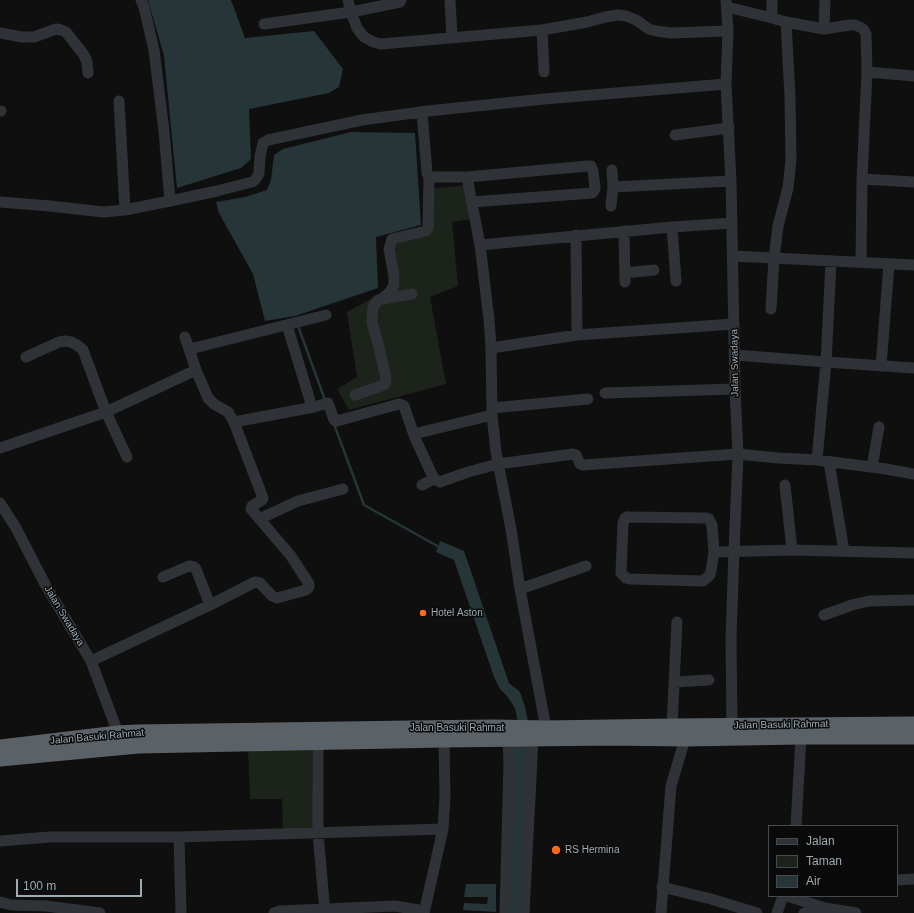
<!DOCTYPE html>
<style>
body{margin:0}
#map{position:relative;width:914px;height:913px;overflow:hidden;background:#0f0f10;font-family:Arial,sans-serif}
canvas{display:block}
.legend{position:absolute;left:768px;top:825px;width:130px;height:72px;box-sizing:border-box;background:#0a0a0b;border:1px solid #454a4e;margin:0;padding:5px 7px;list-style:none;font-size:12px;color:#9eabb3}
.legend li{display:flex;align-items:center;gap:8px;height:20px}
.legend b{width:20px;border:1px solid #454a4e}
.scale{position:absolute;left:16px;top:879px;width:126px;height:18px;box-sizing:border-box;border:2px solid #9eabb3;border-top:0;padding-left:5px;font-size:12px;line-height:14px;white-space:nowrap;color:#9eabb3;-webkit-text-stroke:3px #0a0a0b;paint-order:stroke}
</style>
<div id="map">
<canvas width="914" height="913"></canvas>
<ul class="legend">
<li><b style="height:5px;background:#2f3236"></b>Jalan</li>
<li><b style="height:11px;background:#1c231b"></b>Taman</li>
<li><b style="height:11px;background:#263538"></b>Air</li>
</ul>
<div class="scale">100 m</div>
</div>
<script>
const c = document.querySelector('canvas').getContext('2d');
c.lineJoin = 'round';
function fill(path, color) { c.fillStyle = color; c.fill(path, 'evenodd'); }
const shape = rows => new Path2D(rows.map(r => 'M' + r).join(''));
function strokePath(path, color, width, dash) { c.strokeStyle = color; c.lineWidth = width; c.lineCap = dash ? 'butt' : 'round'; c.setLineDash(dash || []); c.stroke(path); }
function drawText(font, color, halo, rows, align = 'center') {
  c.font = font + ' Arial,sans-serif'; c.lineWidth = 3; c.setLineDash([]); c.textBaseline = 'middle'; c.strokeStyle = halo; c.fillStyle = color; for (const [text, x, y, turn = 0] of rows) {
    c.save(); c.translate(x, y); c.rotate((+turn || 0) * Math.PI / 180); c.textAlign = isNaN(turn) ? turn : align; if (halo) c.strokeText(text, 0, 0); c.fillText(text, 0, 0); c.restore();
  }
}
const green = shape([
 [468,185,471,219,452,222,458,286,430,297,446,384,349,410,337,389,357,377,347,312,392,287,385,243,430,232,430,189],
 [312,748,314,830,283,831,282,799,250,799,248,749]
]);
const water = shape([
 [148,0,231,0,245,38,314,31,343,69,339,87,329,93,249,109,251,159,241,168,177,188,164,56],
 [351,132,415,133,421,225,376,237,378,288,295,316,265,321,253,274,219,213,216,202,245,197,267,190,271,180,274,155,283,149],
 [440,541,464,551,509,683,520,692,525,707,528,721,518,722,515,708,507,696,500,689,494,677,454,560,436,552],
 [514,744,528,744,521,913,508,913],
 [466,884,496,884,496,912,463,910,464,903,487,904,488,897,464,897]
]);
const stream = shape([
 [298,326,325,400],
 [334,424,364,505,441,548]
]);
const minor = shape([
 [141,0,144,7,154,50,164,131,170,201],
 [348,0,351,12,357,28,364,37,373,42,381,44,542,30,587,22,605,17,618,15,626,16,636,20,649,29,656,31,671,33,728,31],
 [450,0,452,38],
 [726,0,728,31,726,84,731,181,735,389,738,454,734,551,731,638,732,726],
 [772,0,772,18],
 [727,7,772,18,786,22,824,29,850,25,855,25,860,27,864,30,866,34,867,72,862,179,861,262],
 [264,24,351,12,400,2,401,0],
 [824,29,825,0],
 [542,30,544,72],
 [0,33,22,37,34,37,56,29,61,30,66,32,84,55,87,62,88,73],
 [867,72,914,76],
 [119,101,125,210],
 [0,111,1,111],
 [422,112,427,173,428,175,431,177,467,177,588,166,591,166,593,171,595,188,594,191,592,193,485,201,472,202],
 [675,135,729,128],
 [467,177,480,245,489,319,491,348,492,415,496,452,511,529,520,589,546,728],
 [862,179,914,182],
 [613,187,731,181],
 [0,202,50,206,103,212,125,210,170,201,217,191,252,182,255,180,259,174,260,156,263,143,265,142,268,140,362,120,428,111,544,99,726,84],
 [611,206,613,187,612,170],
 [672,227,676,281],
 [624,231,625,282],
 [576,235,577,335],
 [480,245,672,227,732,223],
 [733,256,914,265],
 [625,273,654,270],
 [382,299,412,294],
 [771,309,774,258,778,226,788,188,791,160,790,96,786,22],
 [287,325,312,407],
 [491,348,577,335,734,324],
 [190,349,326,315],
 [735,355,826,362,914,368],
 [26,357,59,342,65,341,71,342,77,345,83,350,106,412,127,457],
 [881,366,889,264],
 [605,393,735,389],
 [355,395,384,385,386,382,386,379,379,347,372,323,373,307,378,300,382,299,390,292,394,285,394,276,389,249,392,239,426,231,428,228,429,176],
 [492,408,588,399],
 [234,422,314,407,328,403,334,420,337,421,399,404,402,405,404,406,415,438,434,479],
 [414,434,492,415],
 [0,448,106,412,196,370],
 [817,460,826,362,831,261],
 [829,462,844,551],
 [872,467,879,427],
 [422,485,434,479,440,482,468,472,498,464,573,454,576,455,580,464,583,465,738,454,778,458,817,460,886,469,914,474],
 [785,485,792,550],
 [0,503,16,528,46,586,91,661,118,733],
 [627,517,706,518,709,519,712,525,714,552,711,571,710,575,703,581,630,579,626,578,621,573,623,523,625,518,627,517],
 [259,519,298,501,343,489],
 [714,552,792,550,914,553],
 [163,577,189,566,194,567,196,569,210,605],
 [520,589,586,566],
 [824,615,852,605,869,601,914,600],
 [91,661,210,605,253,583,255,582,260,583,272,596,277,598,306,590,309,587,309,584,291,556,251,509,252,506,262,500,263,498,234,422,228,412,214,404,208,398,196,370,185,337],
 [675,682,709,680],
 [672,726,677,622],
 [318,742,318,833,325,913],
 [796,826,801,737],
 [179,837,181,913],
 [0,841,50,837,179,837,443,829],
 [897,880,914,879],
 [662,887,711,899,757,913],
 [787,896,825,908,856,913],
 [0,902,11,905,46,906,100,913],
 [274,913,280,911,395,906,424,911],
 [424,913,443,829,445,797,444,740],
 [505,913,509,763,508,739],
 [524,913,533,739],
 [661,913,671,786,685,739],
 [777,913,783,896],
 [804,913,824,908]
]);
const highway = shape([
 [0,747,118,733,137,732,411,728,494,727,546,728,672,726,914,724],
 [0,759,138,746,444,740,610,738,685,739,801,737,914,737]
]);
const markers = [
 [423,613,4,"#ff6a18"],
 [556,850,5,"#ff6a18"]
];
const streetNames = [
 ["Jalan Swadaya",735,363,-91],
 ["Jalan Swadaya",64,616,59],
 ["Jalan Basuki Rahmat",781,725,-1],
 ["Jalan Basuki Rahmat",457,728],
 ["Jalan Basuki Rahmat",97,737,-5]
];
const poiNames = [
 ["Hotel Aston",431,613],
 ["RS Hermina",565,850]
];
fill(green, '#1c231b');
fill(water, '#263538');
strokePath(stream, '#263538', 2.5);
strokePath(minor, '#2f3236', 11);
strokePath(highway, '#5b6267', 15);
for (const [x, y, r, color] of markers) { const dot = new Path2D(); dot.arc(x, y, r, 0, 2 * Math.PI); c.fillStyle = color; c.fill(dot); strokePath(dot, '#0a0a0b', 1.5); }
drawText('10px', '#9eabb3', '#0a0a0b', streetNames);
drawText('10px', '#9eabb3', '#0a0a0b', poiNames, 'left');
</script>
